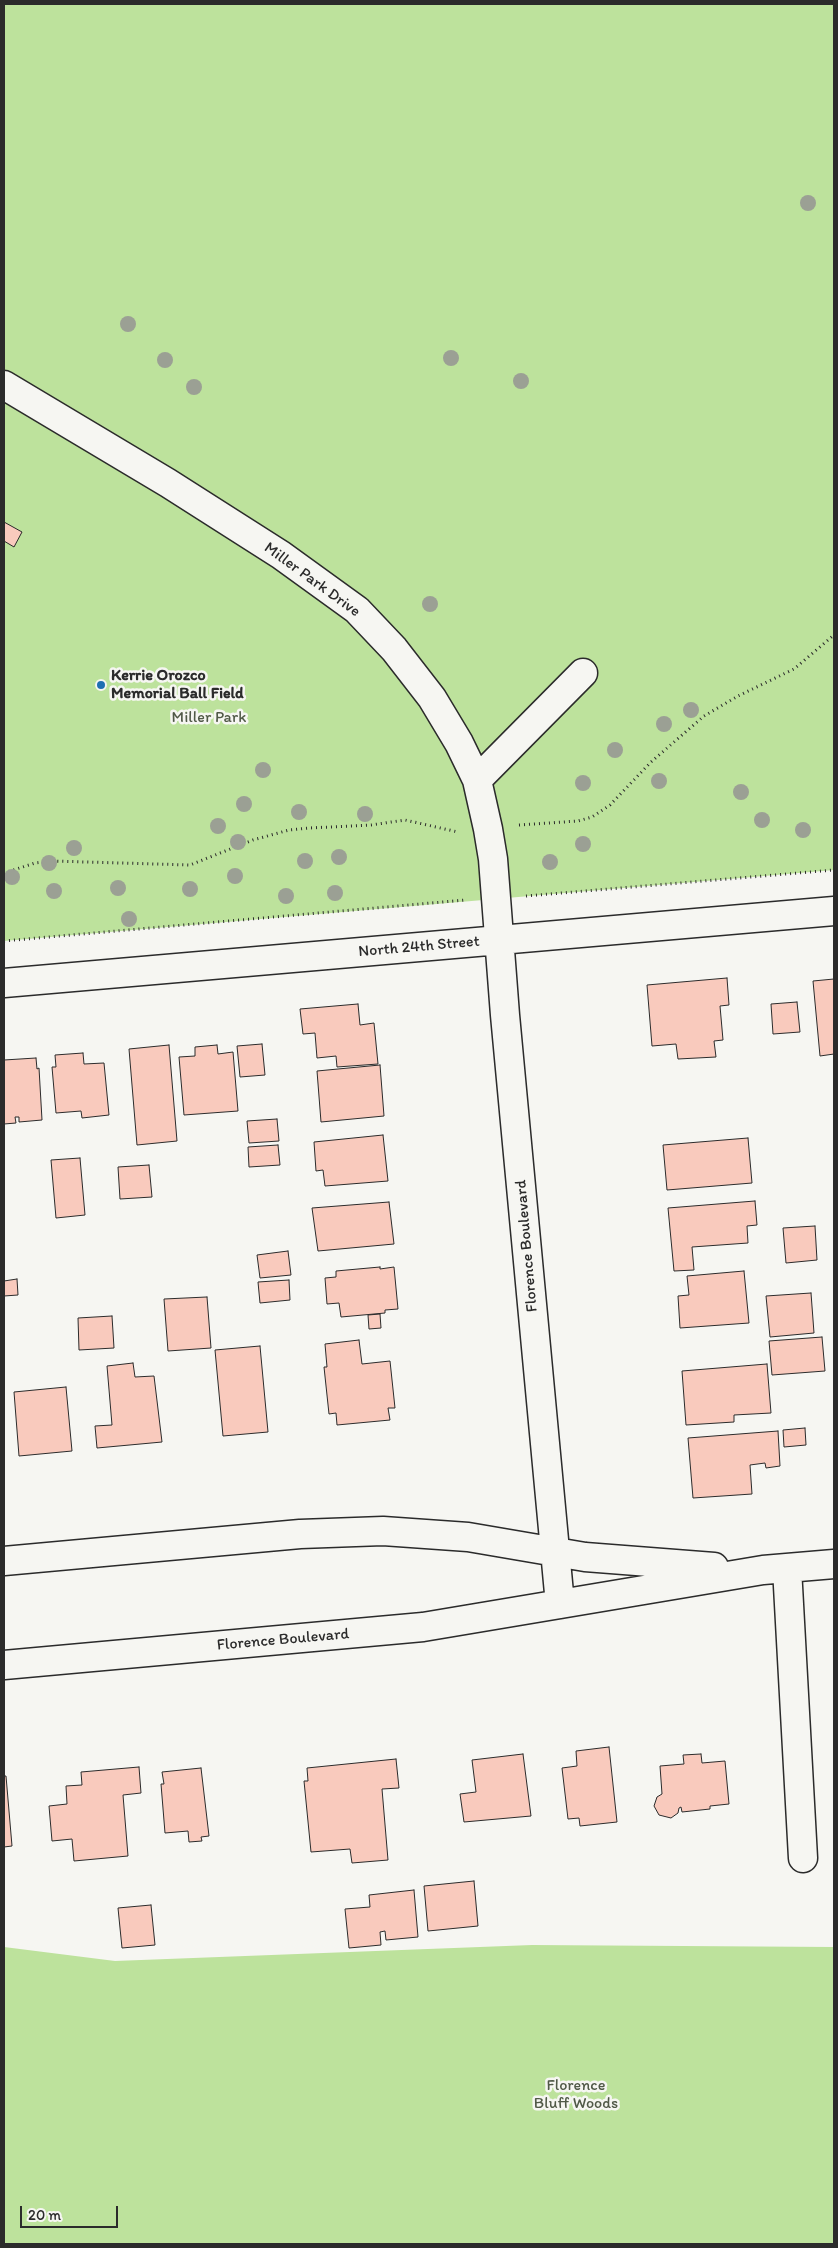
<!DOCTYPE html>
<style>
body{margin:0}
#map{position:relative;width:838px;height:2248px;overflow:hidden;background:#f6f6f2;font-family:Itim,sans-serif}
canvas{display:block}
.frame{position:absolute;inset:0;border:5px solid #2b2b2b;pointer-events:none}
.scale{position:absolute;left:20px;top:2206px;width:98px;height:22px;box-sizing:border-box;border:2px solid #2b2b2b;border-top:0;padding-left:6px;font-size:15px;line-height:18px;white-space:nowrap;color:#2b2b2b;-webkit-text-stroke:4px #f6f6f2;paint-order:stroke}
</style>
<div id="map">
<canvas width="838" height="2248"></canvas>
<div class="frame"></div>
<div class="scale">20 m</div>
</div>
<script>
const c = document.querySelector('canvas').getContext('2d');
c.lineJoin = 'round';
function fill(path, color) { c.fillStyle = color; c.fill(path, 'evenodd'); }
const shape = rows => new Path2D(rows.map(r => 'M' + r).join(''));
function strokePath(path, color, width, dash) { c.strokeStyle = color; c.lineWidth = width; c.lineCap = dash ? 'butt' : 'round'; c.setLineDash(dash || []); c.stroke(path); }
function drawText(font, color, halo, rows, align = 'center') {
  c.font = font + ' Itim,sans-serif'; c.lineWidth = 5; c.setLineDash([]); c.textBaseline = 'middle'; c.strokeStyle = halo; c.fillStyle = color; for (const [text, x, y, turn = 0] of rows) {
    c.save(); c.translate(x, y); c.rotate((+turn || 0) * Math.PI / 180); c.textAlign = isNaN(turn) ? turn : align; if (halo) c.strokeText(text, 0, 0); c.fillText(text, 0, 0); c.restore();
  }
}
const green = shape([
 [4,4,834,4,834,870,4,941],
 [532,1945,834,1947,834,2244,4,2244,4,1947,115,1961]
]);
const building = shape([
 [4,522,22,532,14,547,4,541,4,522],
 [727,978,729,1005,720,1006,723,1040,714,1041,716,1057,678,1059,676,1044,652,1046,647,985,727,978],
 [834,979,834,1054,820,1056,813,981,834,979],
 [797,1002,800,1032,773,1034,771,1004,797,1002],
 [358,1004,360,1025,374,1023,378,1064,337,1067,336,1056,317,1058,315,1033,303,1034,300,1009,358,1004],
 [262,1044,265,1075,240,1077,237,1046,262,1044],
 [169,1045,177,1141,137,1145,129,1049,169,1045],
 [217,1045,218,1054,233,1052,238,1111,184,1115,179,1057,195,1056,195,1047,217,1045],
 [83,1053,84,1064,104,1063,109,1115,82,1118,81,1111,56,1113,52,1067,56,1067,55,1055,83,1053],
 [36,1058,37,1069,39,1068,42,1120,19,1122,19,1117,15,1117,16,1123,4,1124,4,1060,36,1058],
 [380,1065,384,1116,321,1122,317,1071,380,1065],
 [277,1119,279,1141,249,1143,247,1121,277,1119],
 [383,1135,388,1181,325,1186,323,1170,316,1171,314,1142,383,1135],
 [748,1138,752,1183,667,1190,663,1145,748,1138],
 [278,1145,280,1165,249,1167,248,1147,278,1145],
 [80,1158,85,1215,56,1218,51,1160,80,1158],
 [149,1165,152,1197,120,1199,118,1167,149,1165],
 [755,1201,757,1225,747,1226,748,1243,692,1247,694,1270,674,1271,668,1208,755,1201],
 [389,1202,394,1244,318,1251,312,1208,389,1202],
 [815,1226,817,1260,786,1263,783,1228,815,1226],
 [288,1251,291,1275,260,1278,257,1255,288,1251],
 [380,1267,380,1269,394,1267,398,1309,385,1310,385,1313,341,1317,339,1303,327,1304,325,1278,336,1277,336,1271,380,1267],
 [744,1271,749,1323,680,1328,678,1296,689,1295,687,1276,744,1271],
 [17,1279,18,1295,4,1296,4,1281,17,1279],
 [289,1280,290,1300,260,1303,258,1282,289,1280],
 [811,1293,814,1333,770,1337,766,1296,811,1293],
 [207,1297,211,1348,168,1351,164,1299,207,1297],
 [380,1314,381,1328,369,1329,368,1315,380,1314],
 [112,1316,114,1348,79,1350,78,1318,112,1316],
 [822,1337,825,1371,772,1375,769,1341,822,1337],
 [359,1340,362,1364,390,1361,395,1408,388,1408,390,1420,337,1425,336,1413,329,1414,324,1367,327,1367,325,1344,359,1340],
 [260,1346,268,1432,223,1436,215,1350,260,1346],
 [133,1363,135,1377,154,1376,162,1442,97,1448,95,1426,112,1425,107,1366,133,1363],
 [767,1364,771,1413,734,1415,734,1422,686,1425,682,1371,767,1364],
 [66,1387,72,1451,19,1456,14,1392,66,1387],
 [805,1428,806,1445,784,1447,783,1430,805,1428],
 [778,1431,780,1466,766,1468,765,1463,750,1465,752,1494,693,1498,688,1438,778,1431],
 [609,1747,617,1822,580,1826,579,1818,568,1819,562,1768,577,1766,576,1751,609,1747],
 [523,1754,531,1816,464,1822,460,1794,476,1792,472,1760,523,1754],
 [701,1754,702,1763,725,1761,729,1804,710,1806,710,1809,682,1812,681,1807,679,1808,678,1813,671,1818,659,1815,654,1806,657,1797,662,1794,660,1766,684,1764,683,1755,701,1754],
 [396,1759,399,1788,382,1789,388,1860,352,1863,350,1849,311,1852,304,1781,308,1781,307,1768,396,1759],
 [139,1767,141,1793,123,1795,128,1856,74,1861,72,1839,52,1841,49,1806,67,1804,66,1786,82,1785,81,1772,139,1767],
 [201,1768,209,1836,201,1837,202,1841,189,1842,188,1831,165,1833,161,1784,164,1784,162,1772,201,1768],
 [4,1776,6,1776,12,1846,4,1847,4,1776],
 [474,1881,478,1926,428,1931,424,1886,474,1881],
 [414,1890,418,1937,386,1940,385,1931,380,1932,381,1945,349,1948,345,1909,370,1907,369,1895,414,1890],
 [151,1905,155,1945,122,1948,118,1908,151,1905]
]);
const path = shape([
 [519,825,578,821,592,817,610,805,651,762,704,716,738,696,794,669,834,635],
 [4,873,35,863,52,861,190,865,253,840,289,830,309,828,371,825,405,820,458,832],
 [526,896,834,870],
 [4,941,465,900]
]);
const minor = shape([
 [4,385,168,483,281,555,357,610,394,649,432,698,459,743,477,780,488,829,493,859,505,1015,560,1604],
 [477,780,583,673],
 [4,983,834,911],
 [4,1561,300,1534,383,1531,468,1537,585,1557,714,1567],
 [787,1568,803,1858],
 [4,1665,423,1627,763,1570,834,1564]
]);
const trees = [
 [808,203],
 [128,324],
 [451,358],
 [165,360],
 [521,381],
 [194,387],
 [430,604],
 [691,710],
 [664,724],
 [615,750],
 [263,770],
 [659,781],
 [583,783],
 [741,792],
 [244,804],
 [299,812],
 [365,814],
 [762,820],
 [218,826],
 [803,830],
 [238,842],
 [583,844],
 [74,848],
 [339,857],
 [305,861],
 [550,862],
 [49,863],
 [235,876],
 [12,877],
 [118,888],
 [190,889],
 [54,891],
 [335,893],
 [286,896],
 [129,919]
];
const markers = [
 [101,685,5,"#1f6fb2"]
];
const streetNames = [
 ["Miller Park Drive",312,580,36],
 ["North 24th Street",419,947,-5],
 ["Florence Boulevard",527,1246,-95],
 ["Florence Boulevard",283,1640,-5]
];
const poiNames = [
 ["Kerrie Orozco",111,676],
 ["Memorial Ball Field",111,694]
];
const parkNames = [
 ["Miller Park",209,718],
 ["Florence",576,2086],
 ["Bluff Woods",576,2104]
];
fill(green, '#bde29c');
fill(building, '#f9cabd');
strokePath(building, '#2b2b2b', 1);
strokePath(minor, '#2b2b2b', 31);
strokePath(path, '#2b2b2b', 3, [1, 4]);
strokePath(minor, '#f6f6f2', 28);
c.fillStyle = '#9ba094';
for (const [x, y] of trees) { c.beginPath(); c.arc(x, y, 8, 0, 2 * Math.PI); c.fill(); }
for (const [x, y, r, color] of markers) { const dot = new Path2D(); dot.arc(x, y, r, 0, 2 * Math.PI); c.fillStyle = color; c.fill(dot); strokePath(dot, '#f6f6f2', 2); }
drawText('16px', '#2b2b2b', '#f6f6f2', streetNames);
drawText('bold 16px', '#2b2b2b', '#f6f6f2', poiNames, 'left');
drawText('16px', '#505947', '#f6f6f2', parkNames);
</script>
